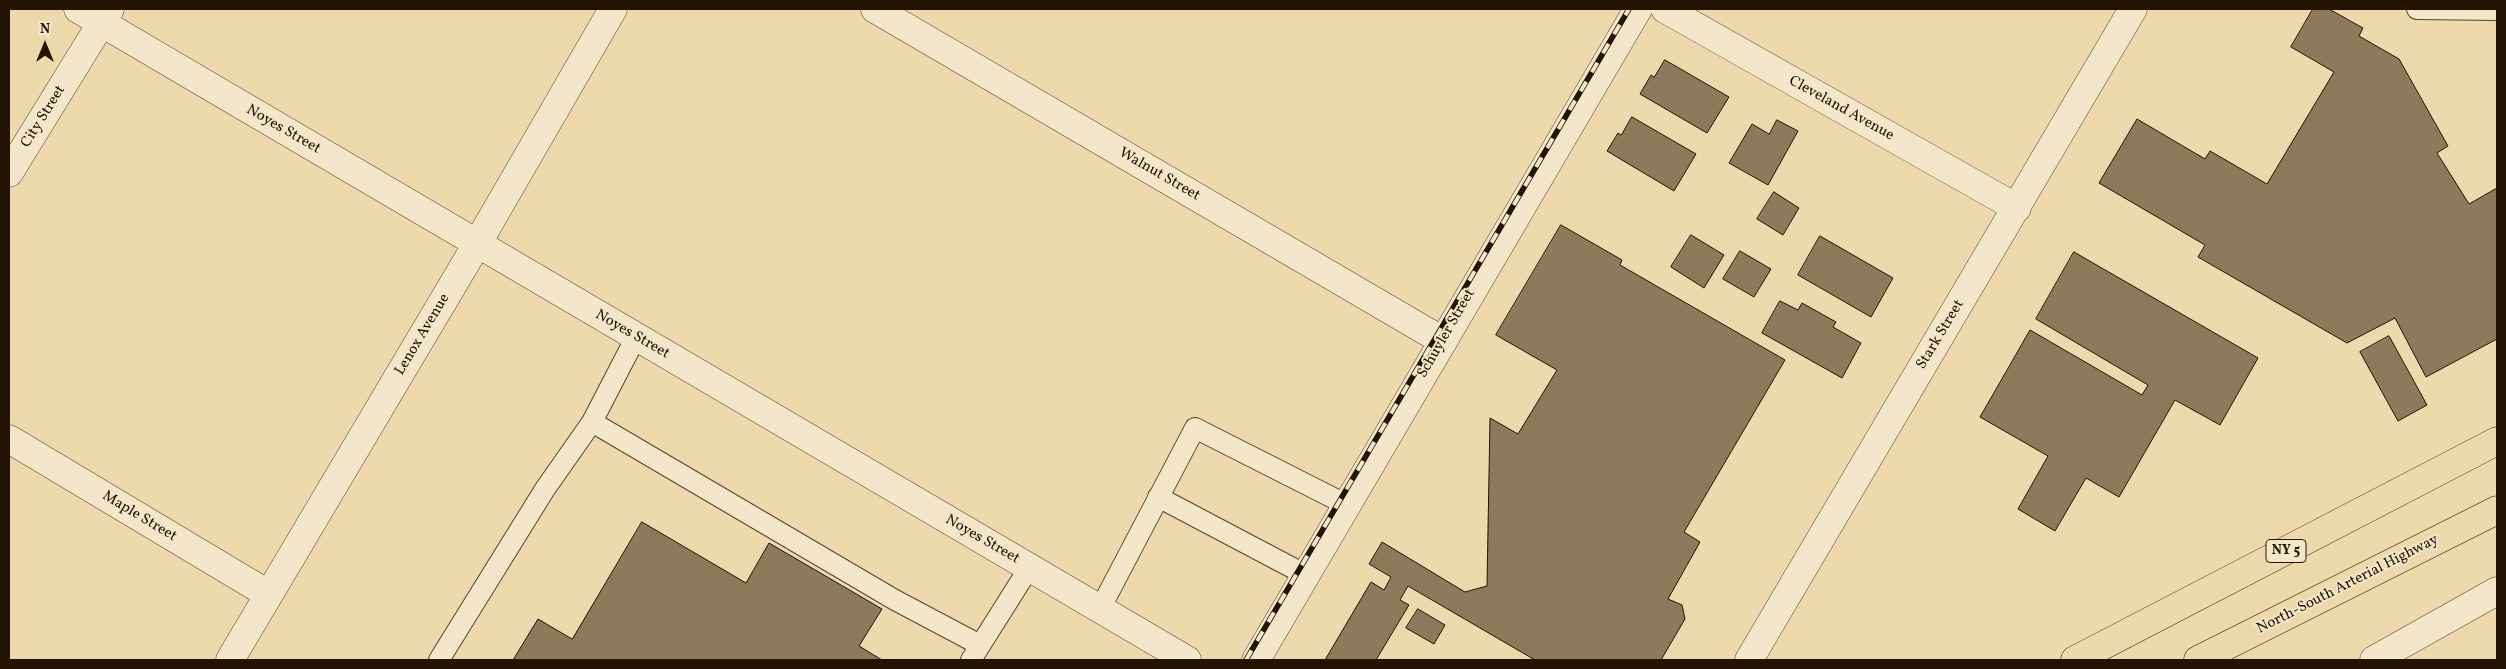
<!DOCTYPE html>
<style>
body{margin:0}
#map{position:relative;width:2506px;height:669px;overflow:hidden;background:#edd9ac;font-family:Vollkorn,serif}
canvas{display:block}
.frame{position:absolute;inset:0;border:10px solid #231303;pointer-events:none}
.north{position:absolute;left:20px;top:20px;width:50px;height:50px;-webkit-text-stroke:4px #f3e6c9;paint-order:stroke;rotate:0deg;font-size:14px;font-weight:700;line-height:20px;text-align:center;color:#231303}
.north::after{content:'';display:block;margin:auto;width:18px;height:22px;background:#231303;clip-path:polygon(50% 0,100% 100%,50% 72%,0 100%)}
</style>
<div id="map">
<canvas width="2506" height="669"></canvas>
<div class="frame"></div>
<div class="north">N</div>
</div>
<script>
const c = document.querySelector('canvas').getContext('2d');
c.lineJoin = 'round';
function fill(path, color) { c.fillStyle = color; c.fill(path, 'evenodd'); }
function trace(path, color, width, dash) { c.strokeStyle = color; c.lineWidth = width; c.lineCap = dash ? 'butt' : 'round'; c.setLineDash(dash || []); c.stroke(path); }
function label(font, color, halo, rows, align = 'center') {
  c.font = font + ' Vollkorn,serif'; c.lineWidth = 4; c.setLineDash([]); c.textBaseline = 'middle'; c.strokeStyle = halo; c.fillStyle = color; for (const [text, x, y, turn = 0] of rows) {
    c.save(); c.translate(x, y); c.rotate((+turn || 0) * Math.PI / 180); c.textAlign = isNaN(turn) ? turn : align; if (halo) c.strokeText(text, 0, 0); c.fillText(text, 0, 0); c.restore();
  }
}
const building = new Path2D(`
 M2313,9h16l34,19 -4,8 40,23 49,87 -11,7 32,51 28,-16v151l-71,38 -31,-59 -48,25 -149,-86 7,-12 -106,-62 38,-64 68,40 5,-8 57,33 67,-112 -43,-25z
 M1665,60l64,37 -22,36 -67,-39 11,-19 3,2z
 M1632,117l64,37 -22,37 -67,-40 11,-18 3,2z
 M1777,120l21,11 -30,54 -39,-22 23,-39 17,10z
 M1774,192l25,16 -16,27 -26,-16z
 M1561,225l61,35 -2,5 165,95 -101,172 16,10 -32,57 14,6 3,14 -24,41h-126l-127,-74 -8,14 9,5 -33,55h-51l46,-78 13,8 7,-13 -22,-13 13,-22 83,50 22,-6 3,-168 28,16 39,-64 -61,-35z
 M1691,235l33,20 -20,33 -33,-21z
 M1820,236l73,42 -22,39 -73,-42z
 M1740,251l31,18 -17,28 -31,-18z
 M2074,252l184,106 -38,67 -45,-25 -56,97 -33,-19 -31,53 -37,-22 30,-53 -68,-39 50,-87 112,65 6,-10 -112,-66z
 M1780,301l18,9 4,-7 34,19 -3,5 28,16 -19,35 -80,-45z
 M2389,336l38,69 -29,16 -38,-69z
 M642,522l104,61 23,-40 113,66 -23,37 23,14h-369l25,-41 34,20z
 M1418,609l27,16 -11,19 -28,-16z`);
fill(building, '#8c7a5b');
trace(building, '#231303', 1);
const service = new Path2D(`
 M2417,9l80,1
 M636,337l-44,85 303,178 85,45
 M1158,497l148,78
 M1100,609l95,-181 152,77
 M439,660l106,-171 47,-67
 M971,660l58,-92`);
const minor = new Path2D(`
 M78,9l1109,651
 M875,9l568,332
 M1665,9l352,199
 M9,173l101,-164
 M9,439l259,155
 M230,660l247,-416 136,-235
 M1256,660l382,-651
 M1749,660l384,-651
 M2374,660l123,-69`);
const trunk = new Path2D(`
 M2075,660l422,-219
 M2198,660l299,-150`);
trace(service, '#56442d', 22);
trace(minor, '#56442d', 29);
trace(trunk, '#231303', 29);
trace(service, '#f3e6c9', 20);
trace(minor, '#f3e6c9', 28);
trace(trunk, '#edd9ac', 28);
const rail = new Path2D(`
 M1246,660l383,-651`);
trace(rail, '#231303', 5.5);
trace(rail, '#f3e6c9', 4, [11]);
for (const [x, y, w] of [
 [2286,551,40]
]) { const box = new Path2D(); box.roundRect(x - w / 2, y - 11.5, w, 23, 4); c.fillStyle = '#f3e6c9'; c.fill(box); trace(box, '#231303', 1); }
label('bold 14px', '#231303', null, [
 ["NY 5",2286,551]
]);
label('15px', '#231303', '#f3e6c9', [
 ["Cleveland Avenue",1841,109,29],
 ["City Street",44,117,-58],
 ["Noyes Street",283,130,30],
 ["Walnut Street",1159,175,30],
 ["Schuyler Street",1447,334,-60],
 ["Lenox Avenue",423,335,-59],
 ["Noyes Street",632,335,30],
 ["Stark Street",1941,335,-59],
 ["Maple Street",139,517,31],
 ["Noyes Street",982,540,30],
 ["North-South Arterial Highway",2348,585,-27]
]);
</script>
